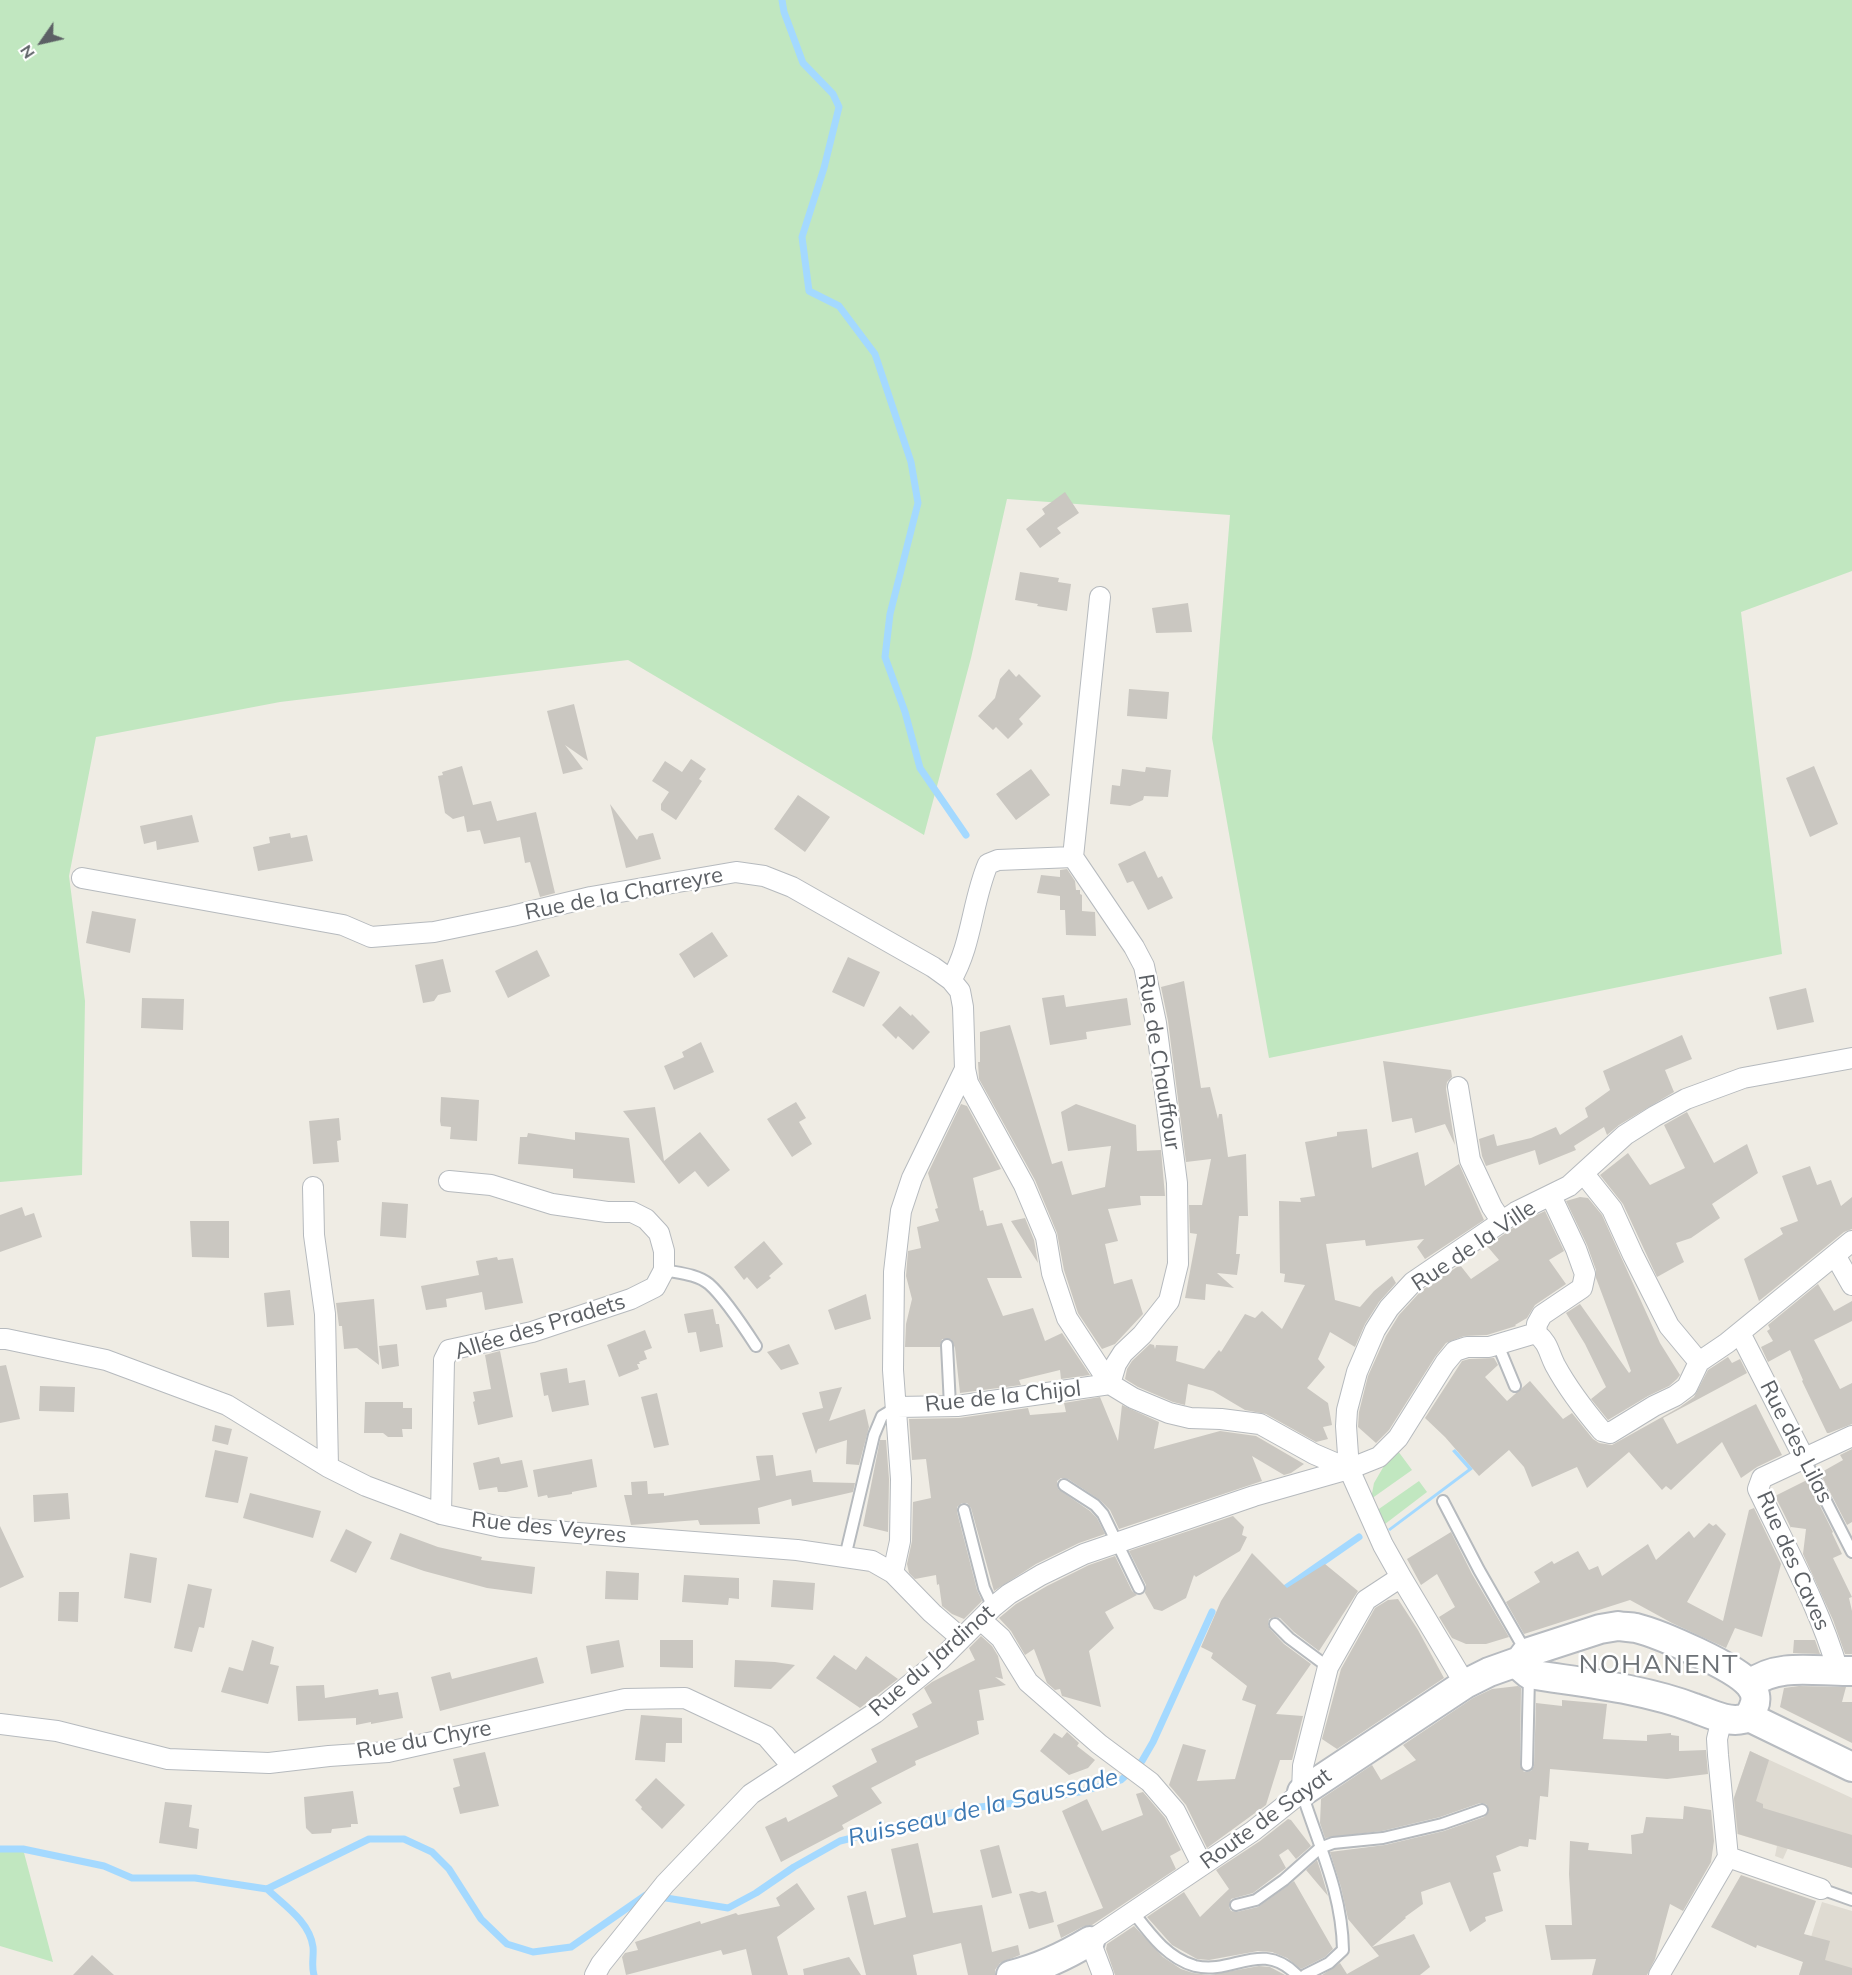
<!DOCTYPE html>
<meta charset="utf-8">
<style>
body{margin:0}
#map{position:relative;width:1852px;height:1975px;overflow:hidden;background:#efece4;font-family:Mulish,sans-serif}
canvas{display:block}
.north{position:absolute;left:12px;top:12px;width:60px;height:60px;-webkit-text-stroke:4px #fff;paint-order:stroke;rotate:236deg;font-size:16px;font-weight:700;line-height:24px;text-align:center;color:#5c6065}
.north::after{content:'';display:block;margin:auto;width:21px;height:27px;background:#5c6065;clip-path:polygon(50% 0,100% 100%,50% 72%,0 100%)}
</style>
<div id="map">
<canvas width="1852" height="1975"></canvas>
<div class="north">N</div>
</div>
<script>
const c = document.querySelector('canvas').getContext('2d');
c.lineJoin = 'round';
function fill(path, color) { c.fillStyle = color; c.fill(path, 'evenodd'); }
function trace(path, color, width, dash) { c.strokeStyle = color; c.lineWidth = width; c.lineCap = dash ? 'butt' : 'round'; c.setLineDash(dash || []); c.stroke(path); }
function label(font, color, halo, rows, align = 'center') {
  c.font = font + ' Mulish,sans-serif'; c.lineWidth = 5; c.setLineDash([]); c.textBaseline = 'middle'; c.strokeStyle = halo; c.fillStyle = color; for (const [text, x, y, turn = 0] of rows) {
    c.save(); c.translate(x, y); c.rotate((+turn || 0) * Math.PI / 180); c.textAlign = isNaN(turn) ? turn : align; if (halo) c.strokeText(text, 0, 0); c.fillText(text, 0, 0); c.restore();
  }
}
fill(new Path2D(`
 M1750,1751l102,47v70l-64,-20 -5,11 -8,-3 2,-10 -43,-13 -3,-27z
 M1822,1902l30,9v64h-53z`), '#dfdbd2');
fill(new Path2D(`
 M0,0h1852v571l-111,41 41,342 -513,104 -57,-320 18,-223 -223,-16 -36,159 -47,177 -296,-175 -348,42 -184,35 -27,139 16,125 -3,174 -82,7z
 M1395,1447l17,23 -41,29 3,-16z
 M1419,1481l8,11 -42,32 -9,-13z
 M0,1847l23,2 30,113 -53,-16z`), '#c1e7c0');
fill(new Path2D(`
 M1455,1449l18,20 -83,62 -2,-2 80,-60 -16,-18z`), '#a4d9ff');
trace(new Path2D(`
 M782,0l2,12 19,51 30,31 6,13 -15,61 -22,69 7,54 30,15 36,48 36,108 7,41 -28,111 -5,43 20,55 15,56 46,67
 M1280,1592l79,-55
 M0,1849h23l81,17 28,12h63l72,11 102,-50h35l28,13 17,17 32,50 26,25 26,8 38,-5 75,-52 3,1
 M267,1889c17,16 43,33 46,58 1,9 -2,19 1,28
 M660,1897l68,11 28,-15 38,-26 46,-26 131,-33 61,-7 52,-10 37,-11 21,-19 11,-19 59,-130`), '#a4d9ff', 7);
fill(new Path2D(`
 M1065,492l14,21 -22,15 4,5 -21,15 -14,-19 19,-15 -3,-5z
 M1020,572l39,6 -1,4 13,2 -4,27 -30,-5 1,-2 -23,-4z
 M1188,603l4,29 -36,1 -4,-25z
 M1009,669l7,8 3,-3 22,22 -22,23 4,5 -15,15 -12,-12 -3,3 -15,-14 17,-18 5,-19z
 M1129,689l40,3 -2,27 -40,-3z
 M574,704l14,57 -23,-16 18,24 -20,5 -16,-63z
 M691,759l15,10 -7,10 3,2 -26,39 -15,-10v-6l8,-12 -17,-11 13,-20 17,11z
 M462,766l11,39 18,-4 6,20 39,-9 19,81 -15,4 -10,-35 -5,1 -5,-26 -36,7 -4,-14 -13,2 -3,-16 -11,3 -8,-6 -7,-37 5,-1 -1,-3z
 M1814,766l24,58 -28,13 -24,-59z
 M1146,767l25,3 -3,27 -24,-1 -1,4 -13,6 -20,-2 2,-19 8,1 2,-17 23,3z
 M1031,769l19,26 -34,25 -20,-26z
 M798,795l32,22 -25,35 -31,-23z
 M610,804l27,36 2,-4 14,-3 8,26 -35,9z
 M192,815l7,27 -42,8 -1,-9 -12,3 -4,-18z
 M290,833l1,5 16,-3 6,26 -55,10 -5,-24 17,-4 -1,-6z
 M1145,851l13,27 4,-2 11,22 -25,12 -15,-29 -6,2 -9,-19z
 M1067,869l8,12 1,9h4v4l2,1v16l13,1 1,24 -30,-1 -1,-25h-5v-14l-23,-3 4,-18 19,2v-7z
 M92,911l44,8 -6,34 -44,-10z
 M712,932l16,24 -34,22 -15,-24z
 M537,950l13,26 -42,22 -13,-27z
 M848,957l32,15 -16,35 -32,-15z
 M443,959l8,33 -13,3 -4,6 -11,2 -8,-38z
 M1184,981l17,107 9,-1 8,32 1,-5h3l6,43 18,-3 2,62h-9l-3,38h4l-3,21 -20,-2 17,15 -28,-4 -1,16 -20,-2 12,-64 -7,-1 -1,-28h13l9,-46 -25,3 -18,-141 -7,-34z
 M1806,988l8,34 -37,8 -8,-33z
 M1064,995l2,12 61,-9 4,27 -45,7 1,7 -37,6 -8,-47z
 M142,998l42,1 -1,31 -42,-2z
 M900,1006l11,10 1,-2 18,18 -17,18 -15,-14 -2,3 -14,-14z
 M1010,1025l42,139 10,-3 10,34 33,-8 6,-41 -43,5 -7,-39 15,-8 60,21 1,26 24,-1 4,46h-25l1,9 -33,4 10,32 -13,3 9,40 18,-5 11,35 -28,30 -13,5 -24,-36 -14,-43 -7,-37 -22,-53 -56,-101 -1,-17h2v-30z
 M1682,1035l10,24 -27,11 9,22 -55,33 -12,10 -3,-8 -30,19 2,4 -37,15 -4,-15 -49,16 -4,-10 -3,-17 15,-5 3,12 34,-8 25,-11 4,8 28,-18 -3,-9 25,-18 -7,-19z
 M701,1042l13,30 -40,18 -10,-24 20,-9 -2,-5z
 M1383,1061l68,9 1,7 -5,5 -1,7 9,56 -10,-21 -30,9 -3,-15 -20,4z
 M441,1097l38,3 -2,41 -27,-2 1,-12 -10,-1 -1,-5z
 M796,1102l10,16 -7,4 13,22 -20,13 -25,-38z
 M961,1104l6,2 34,63 -28,9 7,33 3,-1 4,16 15,-3 20,55h-35l16,38 30,-8 12,33 17,-8 28,42 -29,4 -1,-9 -41,10 2,5 -61,8 -5,-45 -4,-9h-9l-2,8h-35l1,-23 6,-25 -6,-23 2,-25 13,-3 -4,-21 22,-6 -4,-12 3,-1 -10,-35z
 M655,1107l9,54 36,-29 30,38 -22,17 -13,-16 -16,13 -56,-73z
 M1687,1112l27,51 33,-19 11,29 -46,31 8,14 -29,20 -15,5 8,19 -27,15 -34,-73 -23,-29 28,-22 22,32 35,-17 -21,-43z
 M339,1118l2,22 -4,1 2,21 -26,2 -4,-43z
 M1367,1129l5,39 46,-16 7,34 34,-22 25,56 -59,39 -8,-12 7,-8 -58,7 -1,-6 -39,4 9,56 25,7 14,-16 18,-15 4,7 -17,19 -14,22 -10,23 -25,-15 -12,27 7,8 -18,21 21,15 4,22 -9,2 5,12 -12,3 -50,-28 -21,-4 -32,-19 -25,-7 -3,21 -12,-3 -35,-15 -13,-8 2,-10 5,-8 18,-17 4,1 1,4 1,-4 22,1 -2,15 28,8 15,-19 2,2 24,-38 10,4 7,-7 20,18 23,-44 -21,-3 1,-8 -5,-1 -1,-72 22,1 -1,-4 15,-2 -10,-54 32,-6v-4z
 M575,1132l54,6 6,45 -62,-5v-9l-55,-5 2,-27h7l1,-4 47,7z
 M1810,1166l7,19 14,-5 10,26 11,-9v32l-8,3 -85,69 -15,-42 39,-25 -3,-6 18,-7 -16,-45z
 M1580,1197l8,1 14,17 58,128 20,32 -3,4 -8,7 -21,10 -40,24 -17,-21 15,-12 -21,-43 -19,-31 14,-9 49,69 2,-2 -35,-93v-8l-9,-25 -21,-44z
 M382,1202l26,2 -2,34 -26,-2z
 M22,1207l3,9 9,-3 8,24 -42,15v-37z
 M1545,1211l19,40 -15,9 17,24 -31,21 -8,13 -12,7 1,1 -29,9 -23,1 -18,7 -11,14 -46,73 -13,13 -18,-16 1,-15 9,-36 18,-40 13,-21 22,-24 39,-26 11,14 28,-19 -12,-14 35,-24z
 M1025,1218l9,22 4,23 -27,-42z
 M190,1221h39v37l-37,-1z
 M764,1241l19,23 -14,12 2,2 -14,11 -10,-12 -3,3 -10,-13z
 M497,1257l1,3 15,-2 10,45 -38,7 -3,-18 -36,7 1,8 -21,3 -5,-24 58,-11 -3,-14z
 M1818,1284l16,27 18,-10v20l-38,19 26,49 12,-6v41l-23,9h-2l-25,-52 1,-1 -13,-30 -22,12 -7,-15 12,-6 -6,-10 3,-2 -2,-4z
 M290,1290l4,35 -27,2 -3,-34z
 M866,1294l5,25 -36,11 -7,-20z
 M374,1299l5,66 -22,-17 -13,1 -2,-23h-3l-3,-23z
 M713,1309l3,15h3l4,23 -23,5 -4,-20 -8,1 -4,-19z
 M645,1330l7,18 -8,3 3,8 -8,3 1,2h-3l2,5 -20,8 -12,-32z
 M397,1344l2,22 -17,3 -3,-23z
 M789,1344l10,20 -18,6 -14,-18z
 M500,1351l13,66 -35,8 -5,-23 2,-1 -2,-9 18,-3 -6,-34z
 M1728,1357l4,6 8,-4 7,14 -84,45 14,26 79,-40 26,51 -25,12 -16,11 -19,-36 -51,48 -5,-4 -4,4 -33,-38 -42,36 -10,-21 -45,20 -8,-20 -15,-17 -30,26 -34,-39 -20,-19 37,-57 7,-2 25,-1 4,7 -13,12 22,24 23,-20 33,38 9,-6 21,26 6,4 13,2 68,-38 14,-10 14,-27z
 M6,1365l14,54 -20,4v-57z
 M567,1368l2,15 16,-3 4,25 -37,7 -4,-17 -4,1 -4,-23z
 M40,1386l35,1 -1,25 -35,-1z
 M842,1387l-13,34 36,-12 4,18 -10,38 -13,-1 1,-24 -29,9 -2,5 -14,-41 21,-5 -4,-16z
 M657,1393l12,52 -15,3 -13,-51z
 M1100,1397l18,44 4,-36 37,17 -5,27 66,-18 36,5 48,28 -13,9 -7,2 -32,-19 10,25 -143,48 -9,-19 -10,-10 -32,-21 -7,-1 -4,3 1,8 32,22 7,7 8,16 -26,9 -43,21 -42,27 -23,-83 -4,-5h-5l-5,4v5l20,78 5,11 -18,18 -12,-5 -10,-8 -3,-22 -2,1 -1,-10 -21,4 -6,-6 -2,-9 5,-23 1,-39 18,-4 -5,-39 -14,1 -3,-41 50,-1 69,-10 2,7 36,-3 -2,-9z
 M365,1402h38v6h9v21h-10l1,8h-15l-5,-4h-19z
 M215,1425l17,4 -4,16 -16,-4z
 M880,1440h6l3,39 -1,53 -25,-6z
 M1852,1449v73l-5,3 -27,-52 23,-13 -3,-5z
 M215,1450l33,7 -10,46 -33,-6z
 M773,1455l3,21 35,-6 2,12 42,1 -2,9 -61,14 -1,-7 -33,9 2,16 -60,1 -2,-5 -67,5 -7,-30h8l-1,-13 16,-1 1,13 16,-1v3l96,-16 -4,-24z
 M499,1457l2,7 21,-4 6,27 -22,5h-8l-1,-5 -18,3 -6,-27z
 M592,1459l5,28 -25,5v2l-24,4 -1,-3 -9,2 -5,-27z
 M1807,1480l26,52 -1,1 10,21 -9,4 19,39 -3,1 3,13v43h-7l-12,-34 -30,-66 3,-25 -15,-2v1l-16,-32z
 M68,1493l2,26 -36,3 -1,-27z
 M250,1493l71,18 -8,27 -70,-20z
 M1754,1508l27,56 -19,73 -27,-9 -9,20 -54,-25 -42,-23 -106,34 -18,-32 34,-20 -6,-10 18,-11 2,3 24,-13 11,19 9,-4 4,10 46,-32 8,16 33,-29 5,7 15,-15 4,3 3,-2 10,10 -39,68 36,19 26,-111z
 M1233,1516l11,11 -2,8 5,2 -7,14 -44,26 -2,-2 -8,23 -24,13 -8,-2 -9,-16 1,-8 -17,-34z
 M0,1526l24,51 -24,11z
 M346,1529l26,13 -16,31 -26,-12z
 M1451,1532l21,42 37,63 -23,7h-20l-14,-6 -13,-21 16,-10 -18,-33 -16,11 -14,-26z
 M400,1533l38,14 44,10 -1,3 54,7 -3,27 -45,-6 -63,-17 -34,-12z
 M130,1553l27,5 -6,45 -27,-5z
 M1252,1553l35,35 38,-24 33,27 -39,60 -25,-19 -14,-14 -6,-1 -5,2 -1,6 2,4 14,15 27,20 -35,50 27,2 -11,44h-12l-14,45 -59,43 -21,-43 -17,-20 14,-41 23,6 -9,31 38,-2 21,-74 -14,-5 5,-14 -36,-28 2,-5 -12,-6 20,-46z
 M1115,1556l17,35 5,4 -32,17 9,16 -25,23 12,56 -39,-11 -2,-7 -5,1 -8,-7 -13,-34 -9,6 -14,-24 -12,-13 17,-14 31,-18 42,-21z
 M606,1571l33,2 -1,27 -33,-1z
 M684,1575l55,3v21l-10,-1 -1,7 -46,-3z
 M773,1580l42,3 -2,27 -42,-3z
 M188,1584l24,5 -8,39 -5,-1 -7,25 -18,-4z
 M59,1592h20l-1,30 -20,-1z
 M1398,1599l20,31 26,48 -107,71 -15,-10 19,-70 34,-61 13,-8z
 M981,1636l11,10 6,10 5,23 -8,-2 11,8 -27,5 5,30 -7,1 2,13 -64,27 1,4 -45,23 11,15 -40,22 2,4 -63,33 -16,-35 21,-10 2,5 50,-26 -6,-10 45,-24 -6,-13 47,-22 -6,-13 20,-11 -8,-15 8,-6 43,-22 -6,-12z
 M252,1640l22,7 -4,17 9,2 -11,38 -47,-12 8,-25 14,4z
 M619,1640l5,27 -33,7 -5,-28z
 M660,1640h33v28l-33,-1z
 M1794,1640h21l5,14 -27,-1z
 M834,1655l22,15 10,-14 32,23 -38,29 -44,-30z
 M537,1657l7,26 -104,28 -9,-34 19,-5 2,7z
 M735,1660l40,2 20,3 -24,24 -37,-2z
 M324,1685l1,13 53,-9 1,6 19,-3 5,26 -32,6v-2l-15,3v-7l-58,3 -2,-35z
 M1518,1686l3,2 -1,77 4,7 7,-1 3,-5 2,-63 26,3v-6l45,4 -4,35 44,2v-6l24,-2v2l8,1v15l27,-1 2,24 -41,5 -117,-10 -2,28 -8,-1 -4,44 -7,-1 -1,8 -8,-1 -24,10 5,15 -8,2 10,38 -18,6 1,4 -16,11 -20,-50 -29,10 2,12 -18,13 1,1 -34,29 42,-13 16,33 -10,8h-98l18,-12 7,11 32,-18 -31,-37 -7,-32 -11,-35 55,-7 59,-14 40,-14 5,-6 -3,-7 -6,-1 -40,14 -58,14 -57,7 -5,-15 1,-24 51,-34 9,15 35,-20 -13,-15 70,-47 19,-9z
 M1799,1686l47,1 -4,15h10v41l-72,-36 4,-19z
 M641,1715l41,3v25h-16l-1,19 -30,-2z
 M1067,1732l12,11 -2,3 18,14 -7,8 -19,7 -29,-24 14,-18 8,5z
 M1750,1751l19,9 -13,41 7,3v4l89,27v33l-114,-34 -4,-36z
 M485,1752l14,54 -39,8 -7,-26 7,-2 -7,-27z
 M656,1778l29,27 -23,24 -21,-20 1,-2 -7,-7z
 M353,1791l5,33h-7v3l-19,2 -1,4 -19,1 -6,-6 -2,-31z
 M1143,1792l22,26 16,32 -11,6 6,13 -84,56 -10,2 -21,11 -4,-13 46,-17 -41,-97 25,-12 15,32 41,-16 -7,-21z
 M165,1802l27,3 -3,22 10,2 -2,20 -38,-6z
 M1684,1806l27,4 3,31 -3,21 -28,49 -13,-7 -15,55 -8,16h-55l4,-16 -45,1 -6,-35h27l-3,-51 1,-33 19,2 -1,7 44,4 -1,-19 12,-2 3,-16 37,2z
 M1288,1819l3,1 20,26 -15,13 -8,-10 -9,6 7,13 -33,25 -22,6 -2,8 2,4 6,1 21,-5 36,-26 39,68 -8,8 -24,12 -14,-11 -15,-6 -14,-1 -49,9 -12,-1 -25,-14 -25,-28 37,-25 16,25 29,-28 -13,-19 44,-29z
 M918,1843l15,70 49,-8 10,47 26,-7 2,10 -20,8 -5,7v5h-27l-7,-32 -48,12 4,20h-51l-19,-79 19,-5 8,34 32,-8 -15,-68z
 M999,1845l13,48 -20,5 -12,-48z
 M1317,1860l4,12 7,24 -22,-26z
 M1741,1875l75,26 -12,33 26,7 -5,19 27,8v7h-53l4,-13 -46,-17 -1,3 -45,-21z
 M797,1883l18,26 -38,28 11,38h-36l-6,-26 -23,6 -2,-5 -95,25 -4,-18 3,-4 13,-3 -3,-8 65,-21 1,3 35,-11 2,2 42,-9 -4,-8z
 M1032,1891l7,2 7,-2 8,31 -25,7 -10,-35z
 M1134,1926l29,31 18,12 12,4 17,2 49,-9 11,1 15,8h-170l-9,-26 1,-5z
 M92,1955l22,20h-41z
 M849,1957l12,18h-57l-1,-6z`), '#cac7c1');
const lane = new Path2D(`
 M664,1270c14,3 33,4 45,14 15,13 36,45 47,62
 M947,1345l3,61
 M1498,1345l17,41
 M1804,1458l48,94
 M1064,1485l31,20 8,9 36,74
 M1443,1501l36,69 47,82
 M964,1510l20,78 9,19
 M845,1557l29,-122 8,-19 15,-9
 M1275,1624l14,14 39,29
 M1527,1765l2,-89
 M1302,1793c17,54 40,99 41,157l-14,13 -24,12
 M1821,1889l31,11
 M1236,1905l20,-5 28,-20 36,-32 13,-5 50,-5 59,-14 40,-14
 M1133,1912c17,22 34,46 62,54 39,9 66,-27 102,9`);
const street = new Path2D(`
 M82,878l261,47 28,12 63,-5 78,-16 79,-19 145,-25 28,4 28,11 141,80 18,13 9,11 3,16 2,62 3,14 56,102 22,52 6,36 15,45 43,66 23,14 36,15 21,5 31,1 39,5 54,30 35,15
 M951,980c21,-35 21,-79 37,-116l10,-4 75,-3
 M1458,1087l12,73 22,47 10,15
 M1584,1174l28,35 21,46 36,71 30,36 28,-19 125,-102
 M313,1187l1,48 11,79 3,153
 M1835,1255l17,30
 M1536,1333l1,-9 5,-9 40,-27 3,-14 -9,-25 -25,-53
 M1740,1333l64,125
 M0,1339h6l100,21 121,45 101,62 38,19 75,28 60,13 296,23 75,11 21,12 39,40 29,25
 M897,1407l60,-1 153,-22 6,-20 7,-11 19,-18 27,-34 9,-37 -1,-81 -21,-160 -12,-57 -10,-19 -61,-90 27,-260
 M441,1514l3,-154 5,-10 83,-18 99,-33 24,-12 9,-17v-19l-5,-18 -13,-14 -14,-7h-25l-55,-8 -61,-19 -42,-4
 M893,1573l7,-32 1,-62 -8,-109 1,-98 7,-61 11,-33 53,-109
 M1401,1577l-18,-32 -34,-76 -3,-43 1,-16 10,-38 18,-42 14,-22 24,-26 103,-70 53,-26 56,-51 30,-19 31,-17 57,-21 109,-20
 M981,1620l20,18 27,44 71,62 51,38 12,14 13,15 27,54
 M1838,1671c-18,-63 -52,-123 -80,-182l4,-11 90,-42
 M0,1724l57,7 111,28 101,4 60,-7 59,-4 237,-53 60,-1 81,38 26,30
 M1728,1857l93,32
 M595,1975l6,-11 64,-80 86,-90 124,-81 65,-53 53,-53 16,-13 32,-19 43,-21 170,-58 95,-27 30,-12 19,-19 47,-75 10,-12 12,-4h22l47,-14c13,11 12,18 19,32 13,24 30,46 47,66l8,2 44,-27 21,-10 12,-9 12,-25
 M1103,1975l-13,-34 163,-110 49,-39 1,-26 25,-99 38,-67 35,-23 64,107
 M1659,1975l69,-118 -10,-102 -1,-16 5,-21`);
const secondary = new Path2D(`
 M1618,1626c6,1 13,1 18,2 24,6 100,39 114,57 5,6 7,14 4,21 -2,6 -5,11 -11,13 -16,4 -34,-6 -49,-11 -53,-20 -109,-25 -165,-34l-7,-6 -2,-7 6,-8 74,-24z
 M1750,1684c29,-22 67,-12 102,-13
 M1749,1717l103,50
 M1302,1792l163,-108 24,-12 31,-11
 M1011,1975c29,-7 54,-19 79,-34`);
trace(lane, '#b6babe', 14);
trace(street, '#b6babe', 22);
trace(secondary, '#b7bbc0', 32);
trace(lane, '#fff', 10);
trace(street, '#fff', 20);
trace(secondary, '#fff', 28);
label('22px', '#5c6065', '#fff', [
 ["Rue de la Charreyre",624,894,-11],
 ["Rue de Chauffour",1159,1062,81],
 ["Rue de la Ville",1474,1246,-34],
 ["Allée des Pradets",540,1327,-17],
 ["Rue de la Chijol",1003,1397,-6],
 ["Rue des Lilas",1796,1442,63],
 ["Rue des Veyres",549,1528,6],
 ["Rue des Caves",1793,1561,66],
 ["Rue du Jardinot",932,1661,-41],
 ["Rue du Chyre",424,1740,-10],
 ["Route de Sayat",1266,1819,-36]
]);
label('italic 24px', '#3e7ab4', '#fff', [
 ["Ruisseau de la Saussade",983,1808,-13]
]);
c.letterSpacing = '1.5px';
label('26px', '#6d7277', '#fff', [
 ["NOHANENT",1659,1665]
]);
c.letterSpacing = '0px';
</script>
